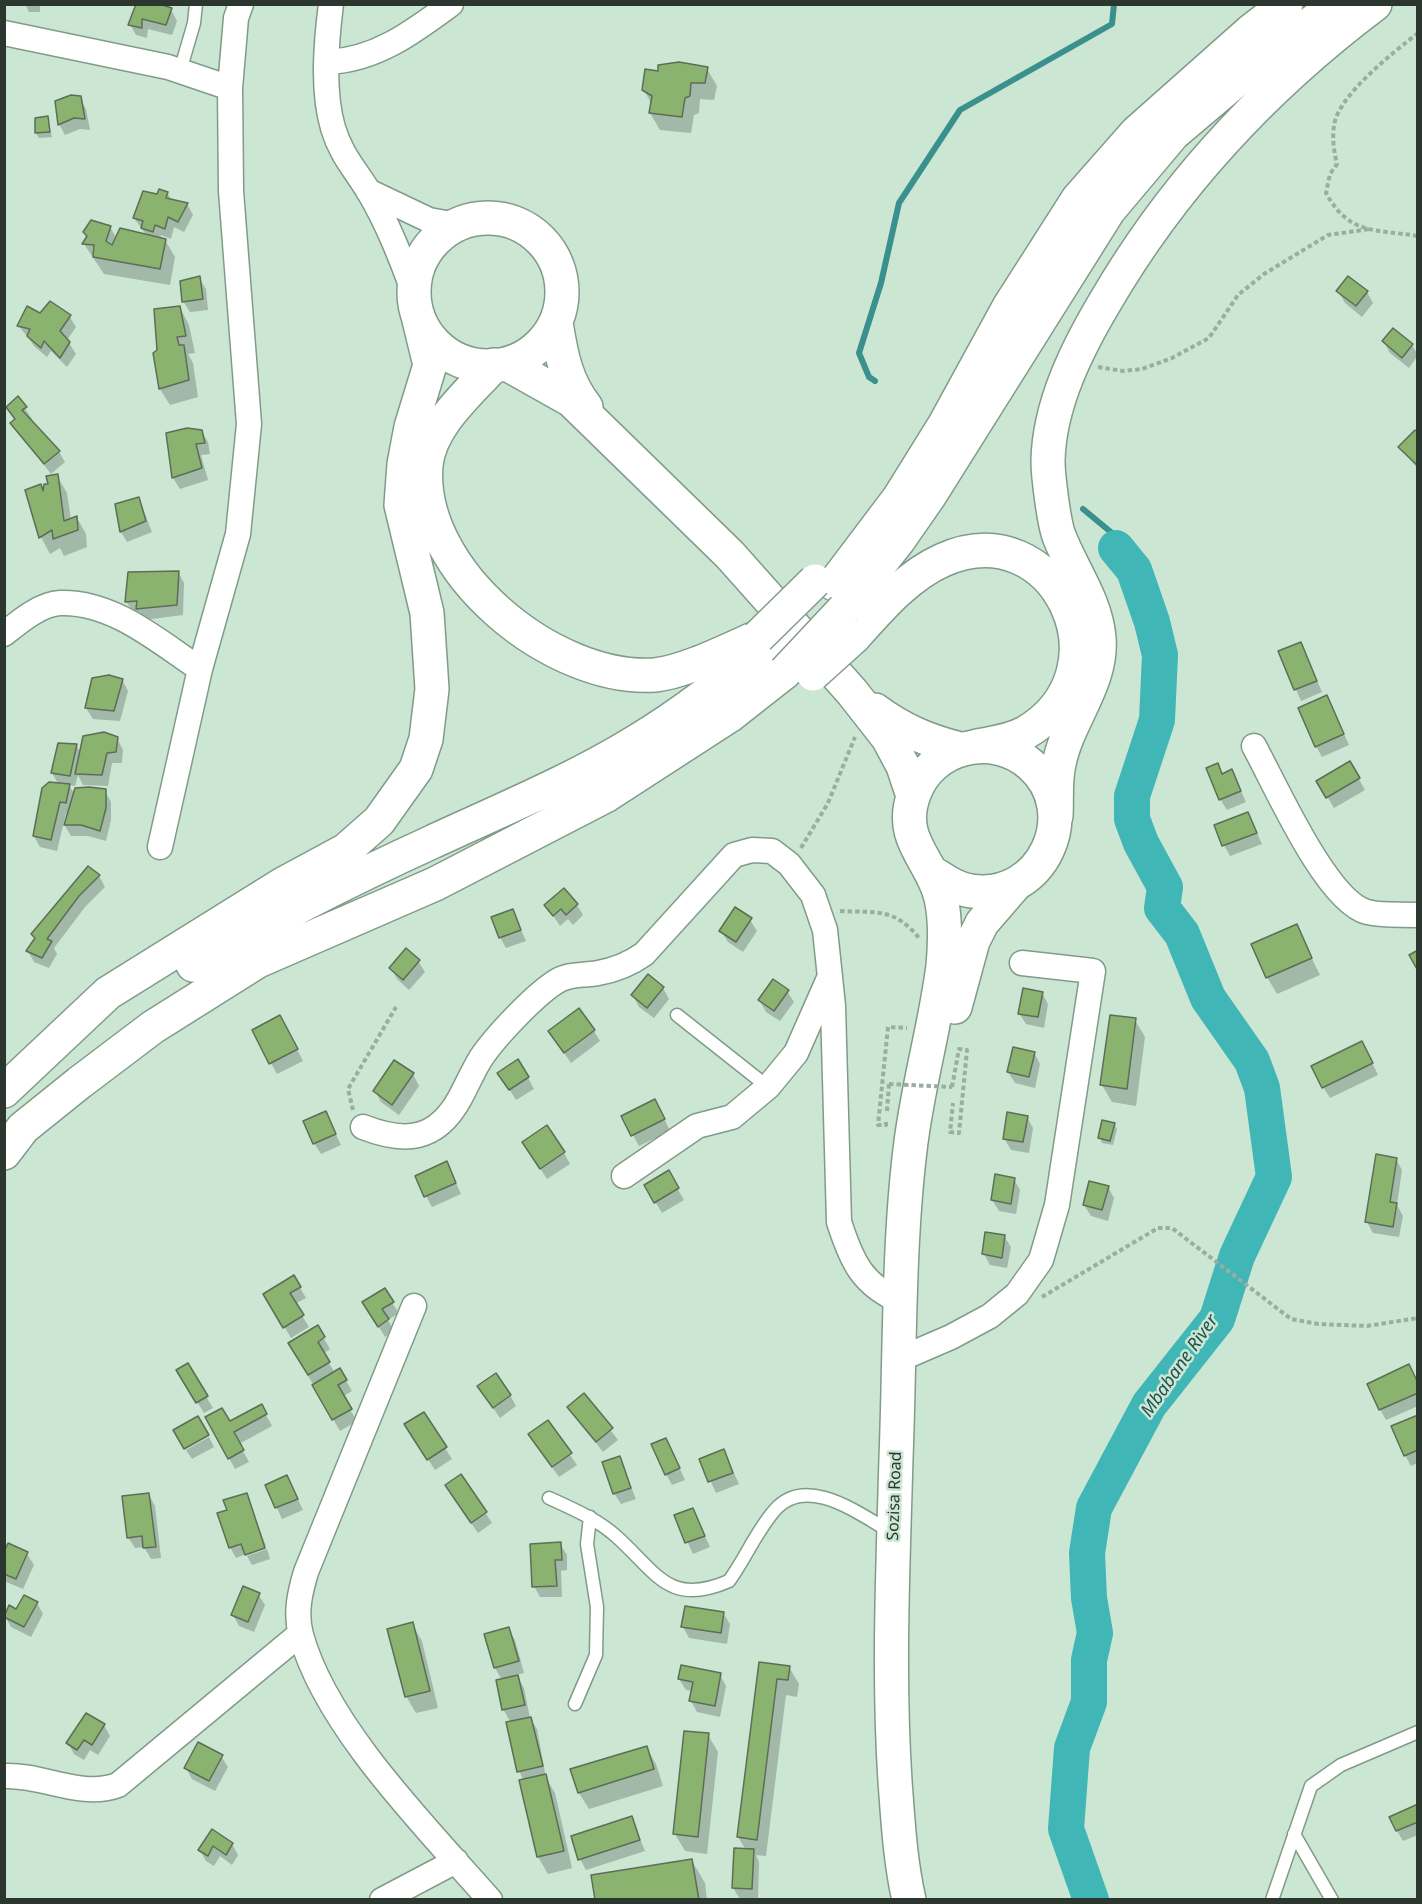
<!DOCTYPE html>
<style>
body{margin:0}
#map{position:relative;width:1422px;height:1904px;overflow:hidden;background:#cbe6d2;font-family:"Noto Sans",sans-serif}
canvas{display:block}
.frame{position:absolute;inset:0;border:6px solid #2b362e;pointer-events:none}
</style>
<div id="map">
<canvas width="1422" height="1904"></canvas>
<div class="frame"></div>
</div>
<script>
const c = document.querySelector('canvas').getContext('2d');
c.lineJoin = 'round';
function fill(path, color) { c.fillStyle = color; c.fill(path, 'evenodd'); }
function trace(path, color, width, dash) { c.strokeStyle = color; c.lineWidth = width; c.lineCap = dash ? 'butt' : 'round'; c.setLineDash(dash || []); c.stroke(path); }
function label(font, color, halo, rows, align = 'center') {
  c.font = font + ' "Noto Sans",sans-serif'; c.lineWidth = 5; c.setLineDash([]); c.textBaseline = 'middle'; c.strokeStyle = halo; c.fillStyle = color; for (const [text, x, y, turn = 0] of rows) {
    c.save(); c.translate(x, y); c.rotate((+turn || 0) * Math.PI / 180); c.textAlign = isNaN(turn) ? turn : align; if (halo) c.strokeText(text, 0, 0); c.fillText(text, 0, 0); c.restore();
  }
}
fill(new Path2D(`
 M25,4h15v8h-11z
 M137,4l34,6 6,11 -5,14 -24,-6 -1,9 -11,-3 -6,-11z
 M707,69l10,17 -3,14 -14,-1 -1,14 -5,2 -3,18 -31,-3 -10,-17 2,-8 -8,-15 15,-17z
 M80,98l6,11 4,21 -10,-1 -15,6 -6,-11z
 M47,118l5,19 -13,1 -3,-5z
 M167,193l5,7 15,4 6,11 -9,17 -10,-5 -3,12 -10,-4 -1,4 5,1 10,17 -5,28 -66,-11 -20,-30 4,-7 -4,-5 26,-5 7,12 30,-3 -13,-18z
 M199,278l7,11 2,21 -18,2 -7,-11z
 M1338,291l29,1 6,11 -11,14 -17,-14z
 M180,308l9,17 6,28 -7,1 5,9 5,34 -28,8 -10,-16 -5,-35z
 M41,315l29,2 6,10 -9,13 9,14 -9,13 -16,-16 -4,6 -12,-10 -16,-21z
 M1393,330l19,15 6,10 -9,13 -19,-15 -6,-11z
 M18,398l14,21 -3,2 30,31 6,10 -14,12 -39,-51 4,-2 -8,-13z
 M201,431l7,11 2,12 -9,1 7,25 -28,9 -7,-11 -5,-43z
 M1418,435v34l-18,-21z
 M57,476l10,17 4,27 6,-2 9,16 1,13 -23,9 -4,-8 -10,6 -9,-17 -14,-46 18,4z
 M139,499l13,33 -25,10 -6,-10 -5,-27z
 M178,572l6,11 -1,32 -39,5 -4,-8h-7l-7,-11z
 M1301,644l21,48 -21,9 -21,-49z
 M122,680l6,11 -8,30 -27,-2 -7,-11z
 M1327,697l22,48 -27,12 -6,-11z
 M117,738l6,12 -1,13h-10l-4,23 -25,-1 -5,-10 -3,11 -6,-1 6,10 30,-4 6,11v18l-5,21 -18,-5h-17l-7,-12 5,-11h-3l-9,38 -17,-4 -6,-11 25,-51 -7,-12 24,-28 5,9z
 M1350,763l15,27 -31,18 -16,-27z
 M1217,765l6,10 9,-4 14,31 -19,8 -7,-11z
 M1248,813l14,31 -32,12 -6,-11z
 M99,876l6,11 -20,20 -31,41 3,6 -8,14 -15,-6 -6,-11 8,-12z
 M546,905h31l6,10 -10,10 -5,-6 -8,7z
 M513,911l13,30 -20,7 -6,-11z
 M750,920l7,11 -14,21 -15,-10 -7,-11z
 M1296,926l24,49 -43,19 -10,-17z
 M418,961l7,11 -16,18 -12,-11 -6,-11z
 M663,988l6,11 -15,19 -15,-11 -6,-11z
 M787,991l7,11 -14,19 -14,-9 -6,-11z
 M1042,993l6,11 -4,24 -18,-4 -7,-11z
 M1135,1020l10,17 -9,69 -24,-4 -10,-17z
 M286,1028l17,33 -26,13 -6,-11z
 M594,1031l6,10 -29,22 -21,-31z
 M1034,1053l6,11 -5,24 -20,-5 -7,-11z
 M1368,1054l10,21 -48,23 -7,-11z
 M413,1074l6,12 -20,29 -18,-13 -6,-11z
 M528,1078l6,11 -18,11 -10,-16z
 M661,1112l9,19 -31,15 -6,-11z
 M1027,1117l6,11 -4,25 -18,-3 -7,-12z
 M331,1124l10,21 -20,9 -7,-11z
 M1114,1124l3,5 -4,16 -11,-2 -2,-5z
 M530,1153h34l6,11 -23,15z
 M1396,1159l6,11 -5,35 6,11 -4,21 -26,-4 -6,-11z
 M668,1172l16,28 -22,13 -16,-27z
 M452,1174l9,20 -29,13 -6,-11z
 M1014,1179l6,11 -4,24 -17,-3 -7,-11z
 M1108,1187l6,11 -6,23 -17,-5 -7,-11z
 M1004,1236l7,11 -4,21 -17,-3 -6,-11z
 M294,1277l12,21 -11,6 14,23 -18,11 -26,-44z
 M364,1303h28l7,10 -11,7 6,11 -9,6z
 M317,1327l13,22 -7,5 12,19 5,-3 12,21 -10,6 15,24 -17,10 -44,-76z
 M187,1365l26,43 -9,5 -26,-43z
 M1418,1383v23l-32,14 -6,-11z
 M510,1395l6,11 -16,12 -14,-20z
 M584,1395l34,45 -15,12 -34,-44z
 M261,1406l11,20 -33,18 10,18 -14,7 -19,-35 13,-11z
 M1418,1417v46l-7,3 -6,-11z
 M548,1422l29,43 -18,12 -22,-31z
 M413,1436l32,12 7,11 -17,11z
 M209,1437l5,10 -22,12 -6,-9z
 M666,1439l19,41 -13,5 -6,-11z
 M724,1451l15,33 -23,9 -15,-33z
 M619,1458l17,41 -15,5 -7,-11z
 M287,1477l16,33 -21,9 -15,-33z
 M149,1495l6,11 6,52 -10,1 -7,-12 -9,1 -7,-11z
 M246,1495l20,51 -30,12 -6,-11 -2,-36z
 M453,1497l32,15 7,11 -14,10z
 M693,1510l17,37 -17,7 -17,-38z
 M560,1544l7,11v15l-6,1 1,26h-22l-6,-11z
 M9,1545l18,9 7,11 -11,24 -19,-8v-26z
 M267,1549l3,10 -18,6 -5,-9z
 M258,1594l7,11 -11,27 -15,-6 -6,-11z
 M37,1603l6,11 -12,23 -20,-10 -6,-11z
 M723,1613l7,11 -3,20 -38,-6 -6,-11z
 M412,1624l10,17 16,67 -22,5 -10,-17z
 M508,1629l7,11 9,33 -8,2 8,13 6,30 7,11 9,49 9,15 17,75 -24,6 -10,-17 -17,-76h3l-5,-10 -8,-48 -8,-14 -1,-29 -7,-12 -9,-33z
 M761,1663l28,4 10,17 -2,13 -11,-2 -20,161 -10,-1 3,7 -1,38 -18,-1 -7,-11 13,-38 -8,-13z
 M720,1675l6,11 -6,31 -23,-5 -6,-11 2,-10 -7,-1 -7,-11z
 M104,1725l6,11 -12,19 -8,-5 -6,10 -10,-6 -6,-11z
 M708,1735l10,17 -11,102 -22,-3 -10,-17z
 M646,1747l10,17 7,22 -74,23 -10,-16z
 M221,1756l7,11 -13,24 -23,-12 -6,-11z
 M1418,1806v29l-15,6 -6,-10z
 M631,1818l14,33 -59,19 -6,-11z
 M212,1831l20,13 6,11 -6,10 -12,-9 -6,10 -8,-5 -6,-11z
 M692,1861l13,22 2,17h-111z`), '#0003');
trace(new Path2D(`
 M875,381l-6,-4 -10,-24 22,-70 18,-80 61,-93 152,-86 2,-20
 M1083,509l29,24 4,15`), '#3a908d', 6);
trace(new Path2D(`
 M1091,1900l-25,-71 6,-81 17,-46v-42l6,-27 -6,-35 -2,-45 7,-45 55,-103 68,-86 20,-63 37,-79 -12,-89 -10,-27 -44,-63 -26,-64 -20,-26 3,-21 -24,-44 -9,-24v-23l25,-76 3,-65 -8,-33 -18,-52 -18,-22`), '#40b6b6', 36);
const building = new Path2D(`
 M136,4h23l13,4 -6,17 -24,-6v9l-14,-3z
 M679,62l29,5 -3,16h-14l-1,13 -5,2 -3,19 -33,-4 3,-17 -10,-6 3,-21 13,2v-6z
 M71,95l10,1 4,23 -11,-1 -16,7 -3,-24z
 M48,116l2,16 -15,1v-15z
 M159,189l9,3 -2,6 22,5 -10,19 -10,-5 -3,12 -10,-4 -2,7 -12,-4 2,-7 -10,-3 10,-27 14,3z
 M91,220l20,6 -5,15 6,4 8,-17 46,11 -6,30 -67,-12 1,-12 -12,-1 5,-8 -4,-4z
 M200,276l3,23 -21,3 -2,-21z
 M1348,276l20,15 -12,15 -20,-15z
 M50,301l21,14 -11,16 10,11 -10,16 -16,-17 -3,7 -14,-12 3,-7 -13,-3 10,-20 13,7z
 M180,306l6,30 -9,1 2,8h5l5,35 -30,9 -6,-36 4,-3 -3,-41z
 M1393,328l20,16 -11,14 -20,-17z
 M18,396l9,11 -5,3 38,41 -16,13 -34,-41 5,-4 -9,-12z
 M187,428l15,2 3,13 -9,1 6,24 -30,10 -6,-45z
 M1415,430l3,2v34l-20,-19z
 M58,474l6,47 13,-5 1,14 -25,9 -1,-9 -13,8 -14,-48 16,-6 2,7 1,-7h4l-2,-8z
 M139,497l7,24 -26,11 -5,-28z
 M179,571l-2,34 -41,4 1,-8 -12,1 3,-30z
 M1301,642l16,39 -23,9 -16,-39z
 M109,675l14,4 -9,32 -29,-3 7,-30z
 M1327,695l17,39 -29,13 -17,-39z
 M104,732l14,5 -2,15 -9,1 -5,22 -27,-1 8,-38z
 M58,743l19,1 -7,32 -19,-3z
 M1350,761l10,17 -34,20 -10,-17z
 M1218,763l4,11 10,-5 9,22 -22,9 -13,-32z
 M49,782l21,2 -4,19 -6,-1 -9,38 -18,-4 9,-48z
 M89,787l17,2v19l-6,23 -19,-6h-17l11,-37z
 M1248,812l9,21 -35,13 -8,-21z
 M88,866l12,9 -21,21 -32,43 5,2 -10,17 -16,-7 9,-13 -4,-4z
 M564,888l14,16 -12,11 -5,-6 -8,7 -9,-11z
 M735,907l17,11 -16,24 -17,-11z
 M513,909l8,21 -22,8 -8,-21z
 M1297,924l15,34 -46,20 -15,-34z
 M406,948l14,12 -17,20 -14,-12z
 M1418,950v21l-9,-16z
 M648,974l16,13 -17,21 -16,-13z
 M773,979l16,11 -15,21 -16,-11z
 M1023,988l20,4 -5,25 -20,-3z
 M579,1008l16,22 -31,23 -16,-22z
 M280,1015l18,34 -29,15 -17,-34z
 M1110,1015l26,3 -9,71 -27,-4z
 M1362,1041l11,22 -51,25 -11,-22z
 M1013,1047l22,5 -6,25 -22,-5z
 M518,1059l11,18 -20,13 -12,-17z
 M394,1060l20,13 -22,32 -19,-14z
 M655,1099l10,20 -34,17 -10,-20z
 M326,1111l10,23 -23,10 -10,-23z
 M1007,1112l21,4 -5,26 -20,-3z
 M1102,1120l13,3 -5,18 -12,-3z
 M547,1125l18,27 -25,17 -18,-27z
 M1376,1154l21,4 -7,44 7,1 -4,24 -28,-5z
 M447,1161l9,22 -32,14 -9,-21z
 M669,1170l10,18 -25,15 -10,-18z
 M995,1174l20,4 -4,26 -20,-4z
 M1089,1181l20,5 -7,24 -19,-5z
 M985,1232l20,3 -3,23 -20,-4z
 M294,1275l7,12 -11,6 14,22 -21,13 -20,-34z
 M385,1288l9,14 -12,7 7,10 -11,8 -16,-25z
 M318,1325l7,12 -7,5 12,20 -22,13 -20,-32z
 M188,1363l20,33 -12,7 -20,-33z
 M1409,1364l9,19v10l-39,17 -12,-26z
 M340,1368l7,12 -9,5 14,24 -20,11 -20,-35z
 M496,1373l15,22 -18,13 -16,-22z
 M584,1393l29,35 -17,14 -29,-35z
 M262,1404l5,10 -33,18 10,18 -16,9 -23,-42 17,-9 8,13z
 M424,1412l23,35 -20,13 -23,-36z
 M1418,1415v35l-14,6 -13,-30z
 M198,1416l11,19 -25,14 -11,-19z
 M548,1420l24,33 -20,14 -24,-33z
 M666,1438l14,30 -15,7 -14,-31z
 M724,1449l9,24 -25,9 -9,-23z
 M620,1456l11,32 -18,6 -11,-32z
 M461,1474l26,38 -16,11 -26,-38z
 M287,1475l11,24 -23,9 -10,-23z
 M149,1493l7,54 -13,1 -1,-12 -15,2 -5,-42z
 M247,1493l18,55 -20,7 -4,-11 -12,4 -12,-35 10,-3 -4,-10z
 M693,1508l12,28 -20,7 -11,-28z
 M561,1542l1,18h-7l2,26 -25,1 -2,-43z
 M8,1543l20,9 -12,27 -12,-5v-22z
 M243,1586l17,7 -12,29 -17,-7z
 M24,1595l14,7 -14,25 -20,-10 5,-12 7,4z
 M685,1606l39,6 -3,21 -40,-6z
 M413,1622l17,69 -25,6 -18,-68z
 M509,1627l10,34 -25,7 -10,-34z
 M759,1662l31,4 -2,14 -11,-1 -20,161 -20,-3z
 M681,1665l40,8 -6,33 -26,-5 4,-19 -15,-3z
 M518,1675l7,30 -23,5 -6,-30z
 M86,1713l19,11 -13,21 -8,-5 -7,10 -11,-7z
 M531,1717l12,49 -26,6 -11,-50z
 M684,1731l25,2 -11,104 -25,-3z
 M198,1742l25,13 -14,26 -25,-13z
 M647,1746l7,23 -76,24 -8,-24z
 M546,1774l18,77 -27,6 -18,-77z
 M1418,1804v18l-22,9 -7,-14z
 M632,1816l8,24 -62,20 -7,-24z
 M212,1829l21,14 -7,12 -13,-9 -5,10 -10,-6z
 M734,1848l20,1 -2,40 -20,-1z
 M692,1859l7,41h-104l-4,-25z`);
fill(building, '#8ab370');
trace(building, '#5e6d55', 1.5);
const lane = new Path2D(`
 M180,71l14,-48 2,-19
 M677,1015l91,72
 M549,1498c24,11 48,21 68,39 40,36 52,70 112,44 16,-22 27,-49 45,-70 32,-38 85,3 117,21
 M575,1704l21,-49 1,-48 -10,-63 3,-27
 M1294,1834l38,66
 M1272,1900l39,-114 30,-21 77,-33`);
const street = new Path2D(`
 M331,4c-5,39 -9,87 2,124 8,27 22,41 36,64 19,32 32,66 45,101
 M4,33l164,34 62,21
 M328,62c48,-2 85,-30 123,-58
 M368,191l61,29 28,5
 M4,634c15,-12 36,-30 56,-31 53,-2 99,39 140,66
 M1254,746c21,38 72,155 113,166 15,4 35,2 51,3
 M160,847l40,-178 38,-135 11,-110 -18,-233 -1,-103 6,-70 5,-14
 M363,1127c41,16 73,15 97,-29 7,-13 13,-27 21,-40 14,-21 52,-61 73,-75 14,-10 29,-7 44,-10 17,-3 32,-9 46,-19l90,-99 18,-5 20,1 17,13 24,31 12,35 8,76 6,216c13,40 23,63 63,80
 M624,1176l73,-50 35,-9 36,-30 28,-34 34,-77
 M414,1306l-108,266c-6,20 -11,41 -5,63 25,92 126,193 189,265
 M900,1359l51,-22 39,-21 27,-22 24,-34 16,-55 36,-234 -71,-8
 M4,1776c38,-2 77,23 114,9l182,-151
 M382,1900l74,-39`);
const primary = new Path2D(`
 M414 292a74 74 0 1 1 148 0a74 74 0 1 1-148 0Z
 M556,323c5,31 10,59 30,84
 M507,364l64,36 159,155 122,137 36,46 15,28 10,30
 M875,710c27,20 53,31 85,39
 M955,1007l18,-66 9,-18 32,-37
 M909,1900c-9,-40 -11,-79 -14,-119 -7,-108 -2,-215 1,-323 4,-100 2,-209 14,-308 7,-62 25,-122 33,-184 2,-22 3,-46 -2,-68 -9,-39 -44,-58 -27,-104 17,-48 79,-63 117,-29 53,47 11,137 -60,126 -15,-2 -27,-11 -40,-19`);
const highway = new Path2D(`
 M494,365c-25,28 -64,60 -68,100 -9,107 128,217 229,210 30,-3 75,-26 103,-38
 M834,584l65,-86 46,-74 64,-117 69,-108 59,-67 115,-102 34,-26
 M844,609l54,-68 32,-46 179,-285 64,-76 78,-66 86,-64
 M854,637c26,-29 53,-61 89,-77 112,-50 189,111 82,173 -15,8 -32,10 -48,13
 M1056,816c1,-17 -1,-36 3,-52 8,-43 44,-81 40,-126 -3,-37 -27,-68 -40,-102 -5,-13 -11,-60 -11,-75 1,-56 29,-112 57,-159 68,-117 161,-216 270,-298
 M193,965c77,-45 158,-86 239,-123 69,-32 140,-61 205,-101 52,-31 99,-70 146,-107
 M4,1091l104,-98 175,-109 63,-34 33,-29 37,-52 10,-30 6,-50 -5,-76 -26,-108 3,-41 7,-37 19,-62 -11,-45
 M4,1153l19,-25 56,-45 74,-56 105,-66 177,-77 172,-89 122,-79 56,-44`);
trace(lane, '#819b89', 15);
trace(street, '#819b89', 27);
trace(primary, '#819b89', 36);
trace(highway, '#819b89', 36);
trace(new Path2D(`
 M1418,33c-24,19 -81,63 -84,93 -2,12 0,26 3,38l-7,10 -4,19c23,42 48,36 92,43
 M1098,367l25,4 19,-2 30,-11 37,-20 29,-43 26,-21 64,-39 42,-6
 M801,848l27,-45 27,-66
 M840,911c35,2 54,-4 79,27
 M952,1087l7,-38 8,1 -8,83 -9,-1 3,-29
 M353,1110l-5,-21 48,-82
 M887,1111l2,-27
 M886,1122v3h-8l10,-98 19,1
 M1042,1297l116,-69h14l119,91 27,5 49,2 51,-8`), '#98ae9e', 4, [4.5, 3]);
trace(lane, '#fff', 12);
trace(street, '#fff', 24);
trace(primary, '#fff', 33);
trace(highway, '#fff', 33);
const highwayBridge = new Path2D(`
 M758,637l57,-56
 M785,672l59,-63
 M813,674l41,-37`);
trace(highwayBridge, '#819b89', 36, []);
trace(new Path2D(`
 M889,1084l63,3`), '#98ae9e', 4, [4.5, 3]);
trace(highwayBridge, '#fff', 33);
label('16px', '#2b362e', '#cbe6d2', [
 ["Sozisa Road",895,1496,-88]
]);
label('italic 18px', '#1f5151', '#cbe6d2', [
 ["Mbabane River",1180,1366,-55]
]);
</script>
